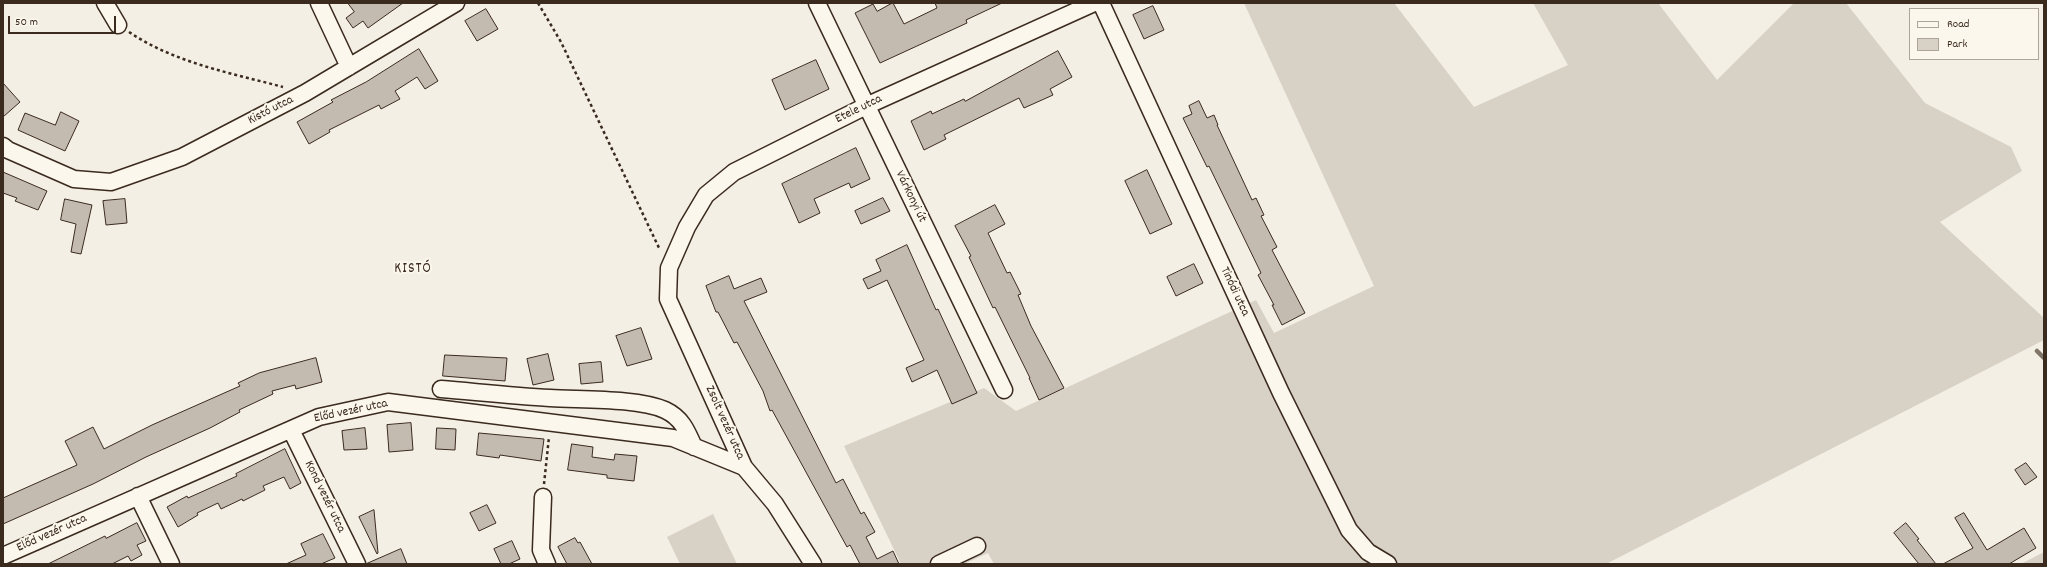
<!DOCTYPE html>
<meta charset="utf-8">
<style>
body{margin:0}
#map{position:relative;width:2047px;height:567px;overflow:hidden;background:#f3efe4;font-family:Dekko,sans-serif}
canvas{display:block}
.frame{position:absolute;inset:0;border:4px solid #3b2a1e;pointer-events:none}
.legend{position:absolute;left:1909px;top:8px;width:130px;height:52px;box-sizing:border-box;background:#fbf7ec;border:1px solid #aea59a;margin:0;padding:5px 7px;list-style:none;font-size:12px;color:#3b2a1e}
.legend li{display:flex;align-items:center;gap:8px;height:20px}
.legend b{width:20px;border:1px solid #aea59a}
.scale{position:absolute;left:8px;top:16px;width:108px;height:18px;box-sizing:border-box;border:2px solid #3b2a1e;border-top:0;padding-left:5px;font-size:12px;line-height:14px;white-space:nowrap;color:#3b2a1e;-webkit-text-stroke:3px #fbf7ec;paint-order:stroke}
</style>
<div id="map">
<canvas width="2047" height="567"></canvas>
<div class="frame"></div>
<ul class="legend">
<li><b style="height:5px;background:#fbf7ec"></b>Road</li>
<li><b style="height:11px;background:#d8d1c6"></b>Park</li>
</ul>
<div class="scale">50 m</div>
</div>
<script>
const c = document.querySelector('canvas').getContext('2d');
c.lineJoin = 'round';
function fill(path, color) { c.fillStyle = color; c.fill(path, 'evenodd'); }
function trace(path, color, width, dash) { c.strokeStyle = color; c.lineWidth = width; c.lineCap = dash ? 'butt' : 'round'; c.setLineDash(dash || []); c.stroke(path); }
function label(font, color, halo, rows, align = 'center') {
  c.font = font + ' Dekko,sans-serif'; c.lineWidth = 4; c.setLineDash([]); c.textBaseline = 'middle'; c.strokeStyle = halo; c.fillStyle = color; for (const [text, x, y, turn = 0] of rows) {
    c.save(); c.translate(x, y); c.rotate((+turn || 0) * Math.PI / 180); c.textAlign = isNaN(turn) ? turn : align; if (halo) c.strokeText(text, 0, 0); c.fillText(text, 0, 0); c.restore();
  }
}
fill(new Path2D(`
 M1244,3h150l80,104 94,-42 -35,-62h125l59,77 77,-77h52l79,100 86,44 11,24 -82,51 104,96v22l-438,224h-612l-6,-11 -24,11h-63l-57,-118 140,-58 32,23 240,-111 18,33 100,-47z
 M713,514l24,50h-57l-13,-27z
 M2044,552v12h-23z`), '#d8d1c6');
trace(new Path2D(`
 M2037,351l7,7`), '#817468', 4.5);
const building = new Path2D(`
 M348,3h55l-35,25 -5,-7 -10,7 -7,-10 8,-6z
 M893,3l11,21 33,-16 -2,-5h67l-36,17 1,3 -87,40 -25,-50 18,-9 4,7z
 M1153,6l11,24 -20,9 -11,-24z
 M486,9l12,20 -21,12 -12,-20z
 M419,49l19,32 -13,8 -8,-12 -22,14 5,8 -19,10 -2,-4 -50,25 1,2 -21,12 -12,-22 36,-20 -2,-2 35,-18z
 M1058,51l14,26 -22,12 3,6 -29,13 -5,-10 -75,37 2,4 -22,11 -13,-29 20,-10 1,3 32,-15 1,2z
 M816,60l13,29 -44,21 -13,-30z
 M3,83l17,19 -17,15z
 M1199,101l8,17 7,-3 4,10h-1l35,75 4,-2 8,17 -3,1 16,31 -5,3 33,63 -23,12 -10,-20h2l-16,-30 3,-2 -52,-107 -2,1 -24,-49 9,-4 -3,-8z
 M61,112l18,9 -14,30 -47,-21 7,-17 30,12z
 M856,148l14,31 -19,9 -2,-5 -35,16 6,14 -21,10 -17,-39z
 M1147,170l25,54 -22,10 -25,-53z
 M3,172l44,19 -9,19 -23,-9 2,-3 -14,-5z
 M883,198l7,13 -29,13 -6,-13z
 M65,199l27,6 -11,49 -10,-2 5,-28 -15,-4z
 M125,199l2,24 -21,2 -3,-24z
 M995,205l10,19 -17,9 19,40 3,-1 11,22 -3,1 13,31 33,62 -25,12 -10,-22h1l-35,-71 -2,1 -24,-51 2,-1 -16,-30z
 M907,245l29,65 2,-1 39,84 -25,11 -15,-34 -25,12 -6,-14 18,-8 -37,-80 -19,9 -5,-10 18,-8 -5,-11z
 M1194,264l9,19 -27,13 -9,-19z
 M729,276l5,13 27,-11 6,14 -23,9 92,182 7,-4 18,35 3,-2 11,20 -9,5 11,22 16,-8 6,13h-39l-10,-19 -3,2 -75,-137 -2,1 -7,-20 -26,-49 -3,1 -16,-31h-2l-10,-26z
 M641,328l11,31 -25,7 -11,-30z
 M548,354l6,26 -21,5 -6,-26z
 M445,355l62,3 -2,23 -62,-5z
 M316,358l6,24 -26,7 -1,-4 -23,6 1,3 -34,16 1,2 -30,16 -64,29 -53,27 -90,40v-26l74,-33 -12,-24 28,-14 11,22 48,-24 88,-39 -2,-3 21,-10z
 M601,362l2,20 -22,2 -2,-20z
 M411,423l2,27 -24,2 -2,-27z
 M365,428l2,21 -23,1 -2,-19z
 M437,428l19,1 -1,21 -19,-1z
 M479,433l65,6 -3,22 -41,-6 -1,3 -22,-3z
 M572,444l21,3 -1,10 22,3 1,-6 22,2 -3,25 -27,-3v-3l-39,-5z
 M285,449l16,34 -11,6 -6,-12 -21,9 2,4 -22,11 -1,-2 -21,10 -3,-6 -21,10 1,2 -20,12 -11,-20 20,-11 1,2 49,-22 -1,-2z
 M2026,463l11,14 -12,8 -10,-15z
 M487,505l9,18 -17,8 -9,-18z
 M374,510l4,43 -1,1 -18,-37z
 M1964,513l23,37 37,-22 12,20 -27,16h-66l30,-16 -18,-30z
 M137,523l9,18 -9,4 5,10 -11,6 -3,-5 -16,8h-64l57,-28 1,2z
 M1906,523l13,16 -2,1 19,24h-17l-25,-31z
 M323,534l12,24 -14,6h-35l20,-9 -5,-11z
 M575,538l3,5 2,-1 12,22h-25l-9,-17z
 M512,541l8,18 -11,5h-8l-7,-15z
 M401,549l6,15h-41z`);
fill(building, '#c3bbb0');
trace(building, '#3b2a1e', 1);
const minor = new Path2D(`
 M105,3l13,22
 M319,3l30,64
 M817,3l187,387
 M1101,3l180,390 68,137 19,22 20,12
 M3,146l5,4 66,29 37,3 71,-25 123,-64 151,-90
 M441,389c36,3 73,7 109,9 31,2 88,0 115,12 17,8 22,21 29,37
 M291,430l66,134
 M138,496l33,68
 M543,497l-2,53 6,14
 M3,556l316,-139 69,-15 285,36 71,29
 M813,564l-38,-60 -31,-37 -76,-168 1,-31 18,-41 19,-32 28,-23 132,-66 228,-103
 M939,564l38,-18`);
trace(minor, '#3b2a1e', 19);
trace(new Path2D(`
 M538,3l23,39 99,208
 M129,32c46,31 102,41 154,55
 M544,484l5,-47`), '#3b2a1e', 2.5, [3, 3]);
trace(minor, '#fbf7ec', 16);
label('13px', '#3b2a1e', '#fbf7ec', [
 ["Etele utca",859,110,-26],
 ["Kistó utca",271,111,-27],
 ["Várkonyi út",910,197,64],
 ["Tinódi utca",1234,292,65],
 ["Előd vezér utca",351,412,-12],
 ["Zsolt vezér utca",724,423,66],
 ["Kond vezér utca",324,497,64],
 ["Előd vezér utca",52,534,-24]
]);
c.letterSpacing = '1px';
label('15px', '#3b2a1e', '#fbf7ec', [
 ["KISTÓ",413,270]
]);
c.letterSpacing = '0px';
</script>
